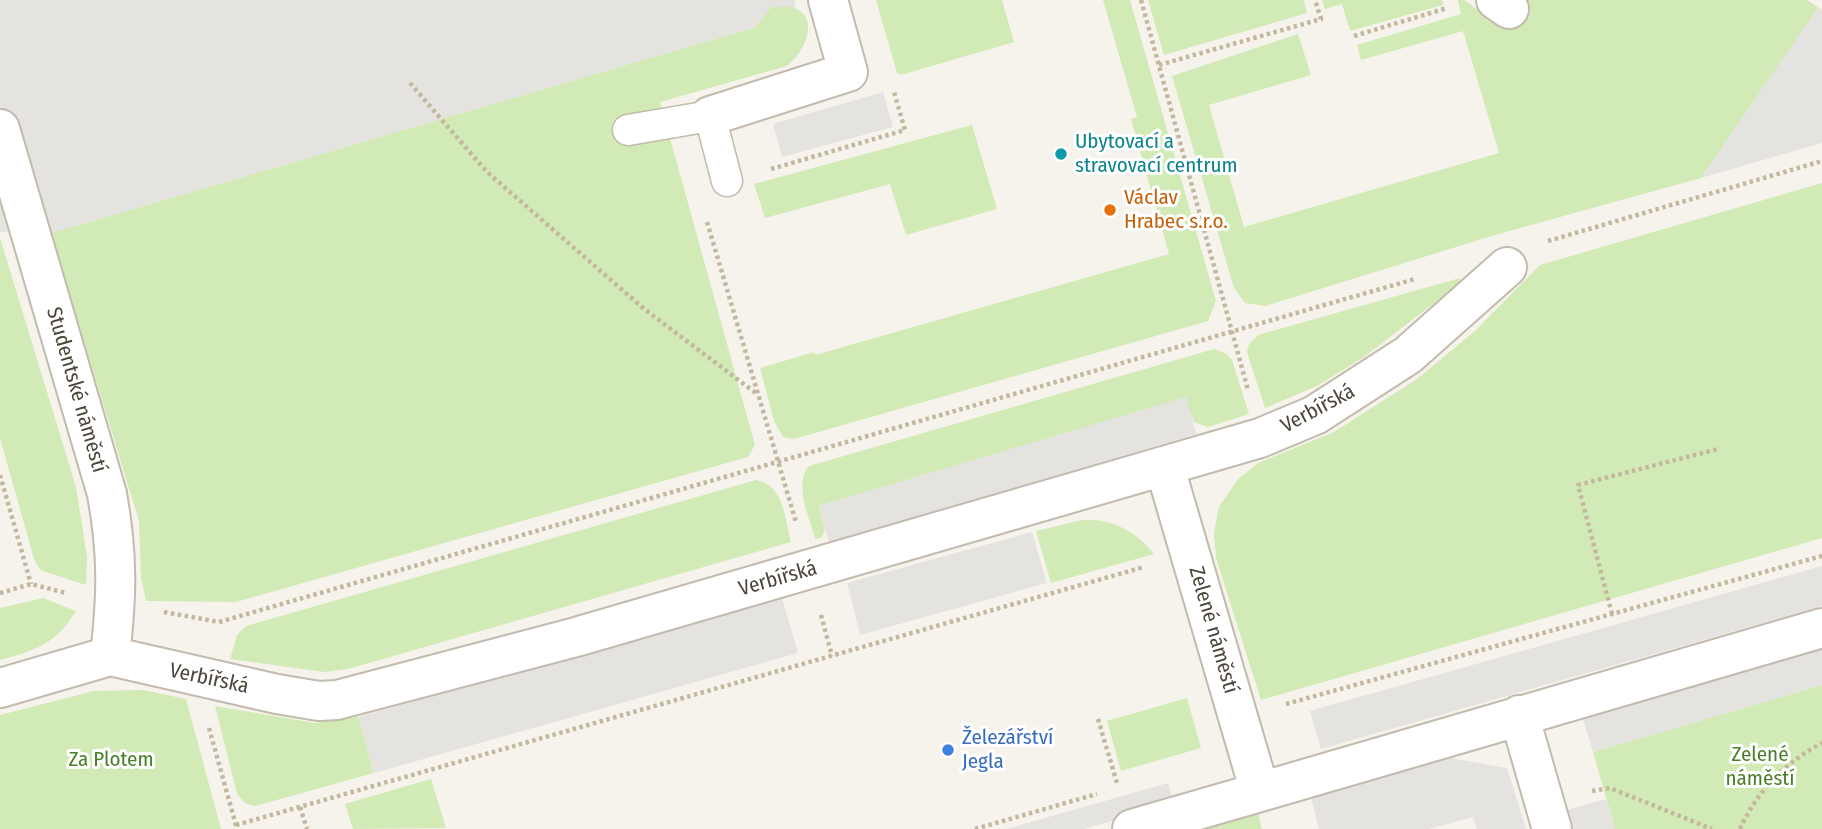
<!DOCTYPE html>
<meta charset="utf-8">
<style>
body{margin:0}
canvas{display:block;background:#f6f3ec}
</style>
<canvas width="1822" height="829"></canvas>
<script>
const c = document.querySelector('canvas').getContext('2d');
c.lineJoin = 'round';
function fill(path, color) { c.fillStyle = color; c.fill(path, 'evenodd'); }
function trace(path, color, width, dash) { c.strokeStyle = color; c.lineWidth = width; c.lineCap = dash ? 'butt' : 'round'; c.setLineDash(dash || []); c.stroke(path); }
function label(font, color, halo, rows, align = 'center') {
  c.font = font + ' "Fira Sans Condensed",sans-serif'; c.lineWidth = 6; c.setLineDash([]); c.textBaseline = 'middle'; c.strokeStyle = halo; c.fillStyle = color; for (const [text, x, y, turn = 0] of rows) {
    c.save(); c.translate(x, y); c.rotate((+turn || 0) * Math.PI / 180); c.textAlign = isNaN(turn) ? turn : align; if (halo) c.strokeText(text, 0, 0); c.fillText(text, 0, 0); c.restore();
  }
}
fill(new Path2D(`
 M876,0h126l12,42 -113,33 -4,-2z
 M1103,0h27l86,301 -8,20 -414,118 -11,-2 -9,-16 -14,-53 54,-16 1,3 354,-101 -38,-135 6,-2z
 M1148,0h156l3,13 -143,42z
 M1322,0h120l1,5 -93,26 -8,-27 -17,5z
 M1458,0h6l39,28 21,-28h283l15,10 -4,-2 -117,170 -206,57 -230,71 -20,-3 -11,-15 -62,-212 126,-42 13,41 -102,30 35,122 255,-74 -36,-122 -102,29 -4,-15 104,-31z
 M779,5c42,1 33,40 8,61l-127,36 95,343 -7,12 -512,145 -90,-1 -5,-24 -2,-56 -88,-288 705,-206 15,-20z
 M972,125l25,84 -91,26 -16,-51 -125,34 -11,-34z
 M1822,183v355l-561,162 -45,-142 -2,-25 5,-26 19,-28 20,-16 76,-31 83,-53 58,-48 65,-66z
 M0,238l76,249 11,70 -1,28 -46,-15 -6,-11 -34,-121z
 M1460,278l-1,6 -95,73 -47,29 -52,22 -18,-56 2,-8 9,-9z
 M1214,349l13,5 5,6 17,54 -41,13 -14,-5 -9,-24 -366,108 6,24 -4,8 -6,1c-5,-21 -22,-55 -6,-73z
 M756,480c28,5 29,39 35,62l-443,127 -24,3 -94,-13 7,-24 9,-9z
 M1082,520c29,-2 54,11 72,34l-103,29 -15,-52z
 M43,598l33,13c-21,34 -40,39 -76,49v-52z
 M1822,685v144h-207l-22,-77z
 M143,690l43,9 35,130h-221v-114l94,-24z
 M1187,698l14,50 -80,23 -14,-50z
 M215,706l100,17 43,-6 16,56 -119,33 -9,-2 -9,-10z
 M431,779l15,49 -93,1 -8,-25z
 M1256,806l6,23h-81z`), '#d2eab5');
fill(new Path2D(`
 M0,0h794l2,7h-25l-15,20 -705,206 -51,-1z
 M1818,7l4,3v133l-121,35z
 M883,92l10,35 -111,30 -9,-33z
 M1186,397l10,37 -367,108 -10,-36z
 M1032,532l15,51 -187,52 -13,-52z
 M1822,566v40l-501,143 -11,-38z
 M782,598l16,55 -424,120 -16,-56z
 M1822,645v40l-229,67 -11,-36z
 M1445,757l62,11 19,61h-49l-4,-12 -44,12h-110l-9,-36z
 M1168,783l6,20 -90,26h-78z
 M1606,799l9,30h-42l-6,-19z`), '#e5e3e0');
const lane = new Path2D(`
 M628,130l82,-14 17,65`);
const street = new Path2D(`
 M1496,0l13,9
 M710,116l138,-44 -20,-72
 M0,129l107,365c11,61 10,101 3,162
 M0,688l110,-32 167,38 42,7 18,-1 239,-63 684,-199 55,-23 93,-60 99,-88
 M1519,715l33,114
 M1260,792l562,-164
 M1132,829l128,-37 -95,-324`);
trace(lane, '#c2bbae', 33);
trace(street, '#c2bbae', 42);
trace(new Path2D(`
 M1141,0l107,390
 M1354,36l93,-28
 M1159,65l162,-46 -6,-19
 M410,83l77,89 156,136 114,86
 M771,169l134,-39 -11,-38
 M707,222l89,300
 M1548,241l274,-80
 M0,475l31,109
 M0,593l31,-9 35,9
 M164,612l55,10 1196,-343
 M1612,614l-34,-129 140,-36
 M821,615l11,41
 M1286,704l536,-148
 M1098,719l19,64
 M209,728l28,101
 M1592,791l18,-3 102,41
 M300,807l7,22
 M236,825l908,-258
 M975,829l122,-35
 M1740,829c17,-38 46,-67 82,-86`), '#c4b79f', 4.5, [3.5, 3.5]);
trace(lane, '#fff', 30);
trace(street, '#fff', 38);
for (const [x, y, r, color] of [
 [1061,154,7,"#0f9aa8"],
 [1110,210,7,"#e8710a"],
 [948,750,7,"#3f7fe0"]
]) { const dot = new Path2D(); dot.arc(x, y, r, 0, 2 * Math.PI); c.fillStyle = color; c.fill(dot); trace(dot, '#fff', 2.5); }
label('21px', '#0d838f', '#fff', [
 ["Ubytovací a",1075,142],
 ["stravovací centrum",1075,166]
], 'left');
label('21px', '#c56008', '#fff', [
 ["Václav",1124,198],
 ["Hrabec s.r.o.",1124,222]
], 'left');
label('21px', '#4b4439', '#fff', [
 ["Studentské náměstí",76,390,74],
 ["Verbířská",1318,409,-28],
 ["Verbířská",778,579,-16],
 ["Zelené náměstí",1213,630,74],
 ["Verbířská",209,679,12]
]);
label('21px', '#366cbe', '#fff', [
 ["Železářství",962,738],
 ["Jegla",962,762]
], 'left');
label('21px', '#4a7f2a', '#fff', [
 ["Zelené",1760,755],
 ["náměstí",1760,779],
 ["Za Plotem",111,760]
]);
</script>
